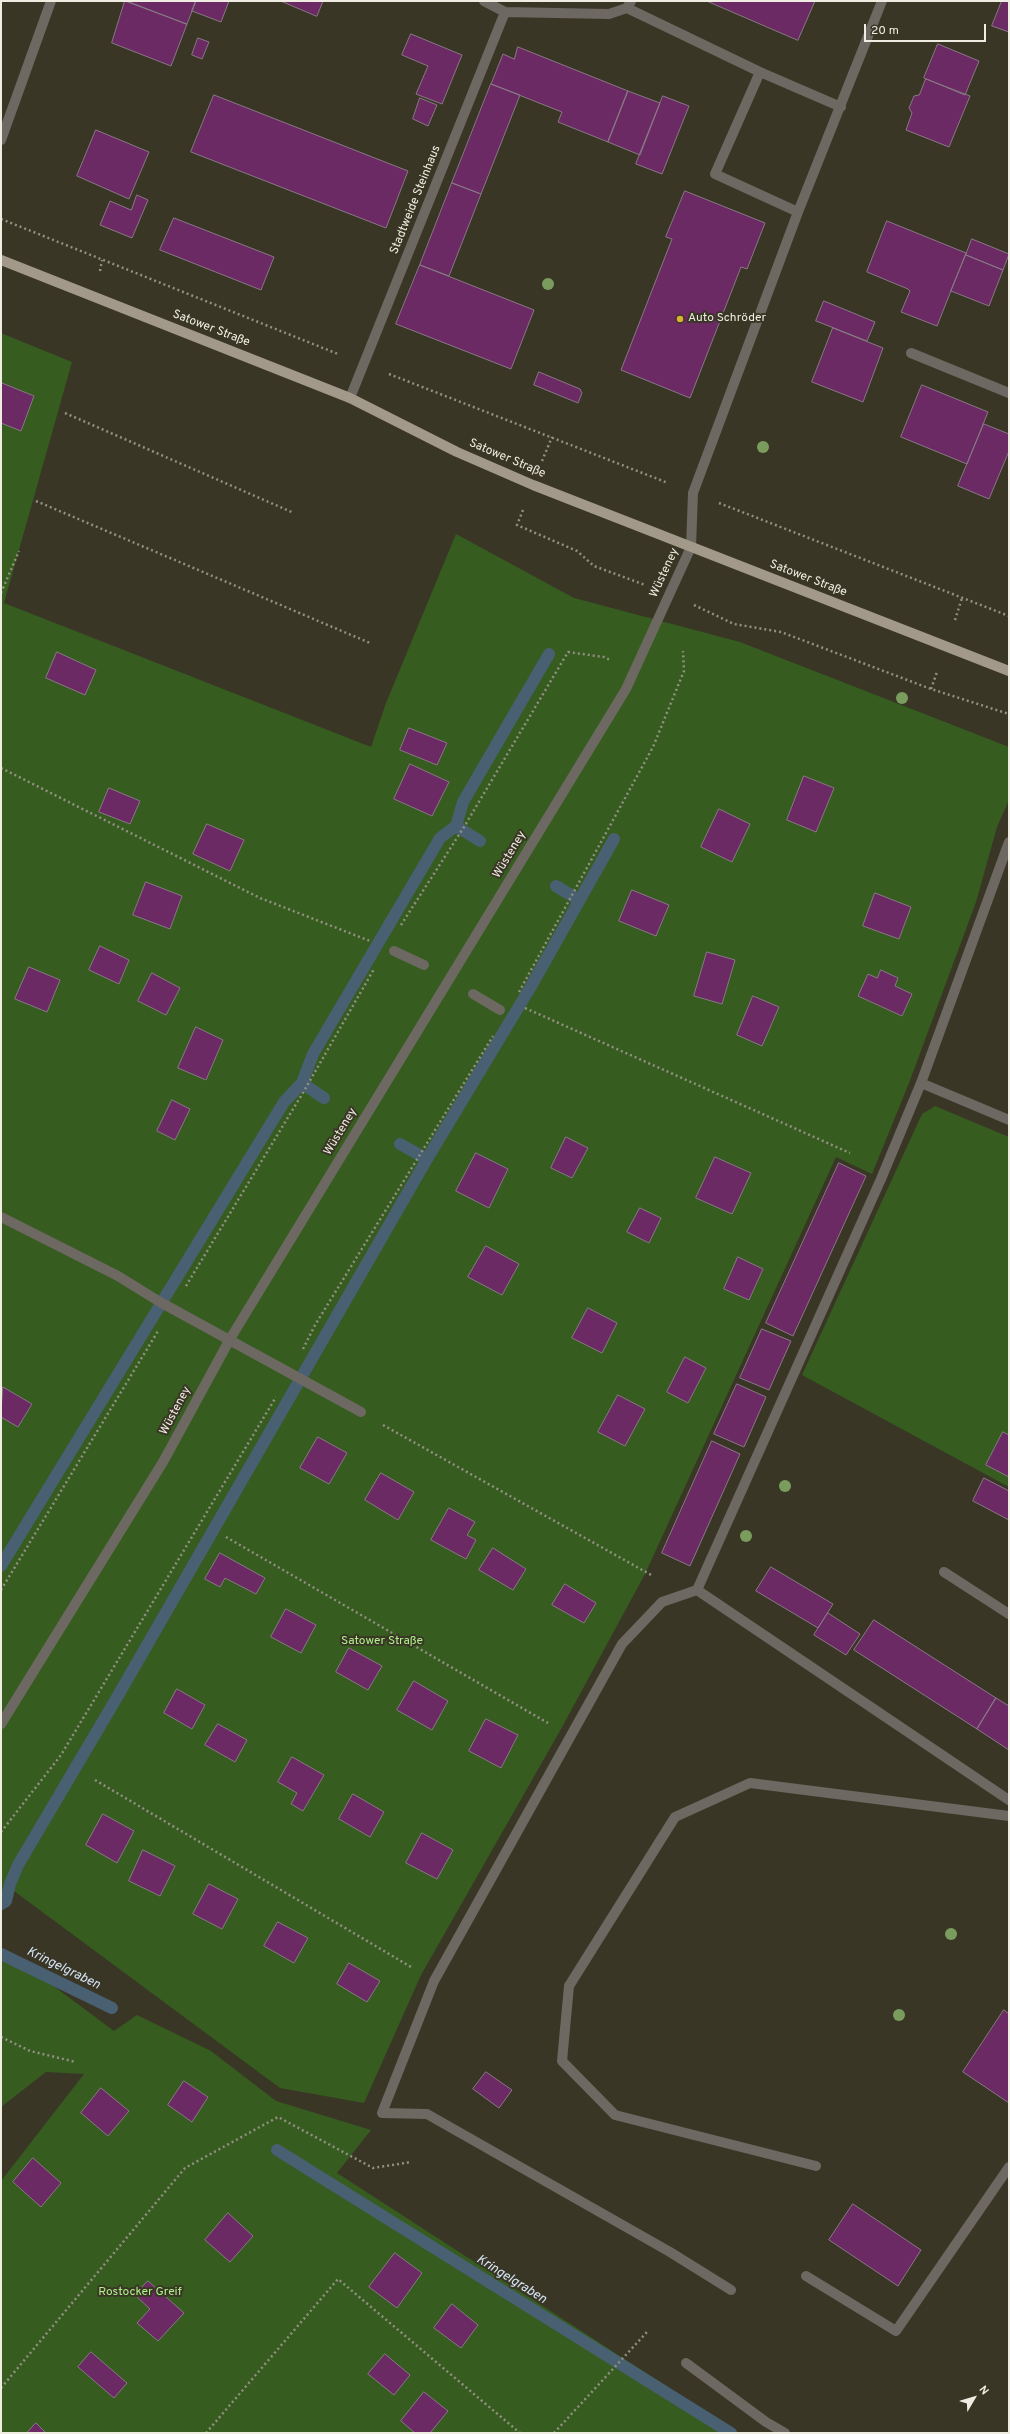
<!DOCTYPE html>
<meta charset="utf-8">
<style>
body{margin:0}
#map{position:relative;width:1010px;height:2434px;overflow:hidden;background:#3a3626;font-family:Overpass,sans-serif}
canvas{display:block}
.frame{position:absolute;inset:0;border:2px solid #efede2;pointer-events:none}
.north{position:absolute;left:954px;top:2378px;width:40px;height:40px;-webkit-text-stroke:3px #3a3626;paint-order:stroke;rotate:52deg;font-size:11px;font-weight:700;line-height:16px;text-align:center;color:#efede2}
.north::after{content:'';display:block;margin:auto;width:14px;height:18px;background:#efede2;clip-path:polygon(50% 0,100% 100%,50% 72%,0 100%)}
.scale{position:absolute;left:864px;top:24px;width:122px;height:18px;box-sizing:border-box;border:2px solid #efede2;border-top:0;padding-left:5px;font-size:12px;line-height:14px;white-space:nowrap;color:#efede2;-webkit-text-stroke:3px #3a3626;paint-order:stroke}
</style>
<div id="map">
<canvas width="1010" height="2434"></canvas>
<div class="frame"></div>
<div class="north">N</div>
<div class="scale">20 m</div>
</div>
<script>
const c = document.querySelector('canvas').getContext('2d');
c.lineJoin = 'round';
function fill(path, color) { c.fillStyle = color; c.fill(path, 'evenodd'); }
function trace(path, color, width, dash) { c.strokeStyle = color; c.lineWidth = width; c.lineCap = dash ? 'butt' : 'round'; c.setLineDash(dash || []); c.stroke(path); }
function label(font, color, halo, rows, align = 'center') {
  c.font = font + ' Overpass,sans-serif'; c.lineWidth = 4; c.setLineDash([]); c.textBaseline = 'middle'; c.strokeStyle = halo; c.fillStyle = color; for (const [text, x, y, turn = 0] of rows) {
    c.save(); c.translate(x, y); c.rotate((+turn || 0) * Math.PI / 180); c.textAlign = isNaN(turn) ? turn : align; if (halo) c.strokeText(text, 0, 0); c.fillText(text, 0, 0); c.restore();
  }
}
fill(new Path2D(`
 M1,333l71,29 -68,241 367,144 15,-44 70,-169 118,64 166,44 269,105v53l-12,27 -21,75 -67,181 -37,91 -36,-17 -191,417 -84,155 -140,246 -57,128 -84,-15 -266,-197 -13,1z
 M935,1106l74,31v350l-207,-112 120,-261z
 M1,1947l113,84 23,-16 74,36 65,50 95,29 -34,43 402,260h-738v-252l83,-107 -38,-2 -45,35z`), '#365c20');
trace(new Path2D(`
 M456,826l24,15
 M556,886l23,14
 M302,1083l22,15
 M400,1144l27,15
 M1,1566l283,-464 18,-19 11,-29 127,-216 16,-12 7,-24 86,-148
 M1,1904l5,-3 4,-17 8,-19 98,-166 311,-540 103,-171 84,-149
 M1,1954l111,54
 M277,2150l454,283`), '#486072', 12);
const building = new Path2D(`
 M125,1l62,23 -16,42 -59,-23z
 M127,1h69l-9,23z
 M196,1h33l-8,21 -29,-11z
 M281,1h42l-6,15z
 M707,1h108l-17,39z
 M1002,1h7v31l-17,-6z
 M411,34l51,21 -20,49 -26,-10 12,-28 -26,-11z
 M198,38l11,4 -7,17 -10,-4z
 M938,44l41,17 -14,34 -41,-17z
 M518,47l110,44 -20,51 -50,-20 4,-10 -71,-28 12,-30 11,5z
 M926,79l44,17 -21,51 -43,-17 6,-17 -3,-5 5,-12 5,-1z
 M491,84l29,11 -39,99 -29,-11z
 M628,91l32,12 -20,52 -32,-13z
 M214,95l194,76 -22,57 -195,-76z
 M663,96l26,10 -27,68 -26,-10z
 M420,98l17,7 -9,21 -15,-7z
 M96,130l53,22 -20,47 -52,-23z
 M452,183l29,11 -32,82 -29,-11z
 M685,191l80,32 -18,46 -6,-2 -51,131 -69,-28 51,-131 -6,-2z
 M137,195l11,5 -16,38 -32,-13 10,-24 21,9z
 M174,218l100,39 -13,33 -101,-40z
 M887,221l79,32 -29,73 -36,-14 9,-21 -2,-2 -41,-17z
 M972,239l37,15 -6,16 -37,-15z
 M966,255l37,15 -14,36 -38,-15z
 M420,265l114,45 -23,59 -115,-45z
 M824,301l51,21 -8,19 -51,-20z
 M833,328l50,20 -20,54 -51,-20z
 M539,372l41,17 2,4 -4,10 -44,-18z
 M2,383l32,13 -13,35 -20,-8z
 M922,385l66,27 -21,52 -66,-27z
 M984,424l25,10v17l-20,48 -31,-13z
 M57,652l39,18 -11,25 -39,-17z
 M409,728l38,15 -10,22 -37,-15z
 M410,764l39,18 -17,34 -38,-17z
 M804,776l30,12 -18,44 -29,-12z
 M109,788l31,13 -10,23 -31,-12z
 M719,809l31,15 -18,38 -31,-15z
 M207,824l37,16 -14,31 -37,-17z
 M146,882l36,14 -12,33 -37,-14z
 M632,890l37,15 -13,31 -37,-15z
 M875,893l36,14 -12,32 -36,-13z
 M100,946l29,14 -10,24 -30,-14z
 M707,952l28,8 -13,44 -28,-8z
 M29,967l31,13 -13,32 -32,-13z
 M881,970l17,8 -3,8 17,8 -10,22 -44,-20 10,-22 9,4z
 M152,973l28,15 -14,27 -28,-14z
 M753,996l26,11 -17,39 -25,-11z
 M196,1027l27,13 -17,40 -28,-12z
 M172,1100l18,9 -15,31 -18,-9z
 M566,1137l22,11 -16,30 -21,-10z
 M476,1153l32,16 -19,39 -33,-17z
 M715,1157l36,16 -19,41 -36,-16z
 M839,1163l27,13 -73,160 -27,-13z
 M640,1208l21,10 -12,25 -22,-11z
 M486,1246l33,18 -17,31 -34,-18z
 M738,1257l25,12 -14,31 -25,-11z
 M588,1308l29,15 -15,30 -30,-15z
 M762,1329l29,12 -22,49 -29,-12z
 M685,1357l21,11 -18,35 -21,-11z
 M737,1384l29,13 -22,50 -30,-13z
 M3,1387l29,17 -14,23 -17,-10z
 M618,1395l27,14 -20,37 -27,-14z
 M1003,1432l6,3v42l-23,-12z
 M318,1437l29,16 -18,31 -29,-16z
 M712,1441l28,13 -50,112 -28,-13z
 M381,1473l33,19 -16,28 -33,-20z
 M984,1478l25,13v29l-36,-19z
 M449,1508l26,14 -8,13 9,5 -10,19 -35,-19z
 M493,1548l33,21 -13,21 -34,-20z
 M220,1553l45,25 -9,16 -31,-16 -5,9 -15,-8z
 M771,1567l62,37 -15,24 -62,-37z
 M565,1584l31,19 -12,20 -32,-18z
 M286,1609l30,16 -15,28 -30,-16z
 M828,1613l32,21 -14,21 -32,-20z
 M874,1620l122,78 -19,31 -123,-79z
 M349,1648l33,18 -14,24 -32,-18z
 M414,1681l34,20 -16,29 -35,-20z
 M177,1689l28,16 -13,24 -28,-16z
 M996,1698l13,8v44l-32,-21z
 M486,1719l32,16 -17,33 -32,-17z
 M218,1724l29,16 -12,22 -30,-17z
 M292,1757l32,18 -21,36 -12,-7 6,-11 -19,-11z
 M353,1794l31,18 -14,25 -31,-18z
 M103,1814l31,17 -17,32 -31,-18z
 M422,1833l31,17 -16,29 -31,-16z
 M143,1850l32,16 -15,30 -31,-15z
 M209,1884l29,15 -16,30 -29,-15z
 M278,1922l30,16 -14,25 -30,-17z
 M349,1963l31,18 -13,21 -30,-18z
 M1004,2010l5,4v89l-46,-31z
 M486,2072l26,18 -13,18 -26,-19z
 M184,2081l24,16 -16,25 -24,-17z
 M101,2088l28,23 -21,25 -27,-23z
 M33,2158l28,25 -20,24 -28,-25z
 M853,2204l68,46 -23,36 -69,-46z
 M228,2213l25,23 -23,26 -25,-22z
 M395,2253l27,20 -25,35 -28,-21z
 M148,2281l36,32 -26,28 -21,-18 13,-14 -15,-14z
 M452,2304l26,21 -17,23 -27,-20z
 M91,2352l36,31 -13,15 -36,-31z
 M385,2354l25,21 -16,20 -26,-21z
 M424,2392l24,19 -18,22h-15l-14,-12z
 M36,2423l10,10h-19z`);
fill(building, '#6b2a63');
trace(building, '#887885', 1);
trace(new Path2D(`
 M1,219l337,135
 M100,271l2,-11
 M389,374l279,109
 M65,413l229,100
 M542,461l10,-24
 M36,501l334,142
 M719,503l290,113
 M523,510l-6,15 60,26 17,15 51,19
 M1,593l18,-42
 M694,605l40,19 47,8 150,57 78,25
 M955,620l7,-22
 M931,689l6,-17
 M1,768l259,130 110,43
 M401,925l63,-98 104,-175 36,5 6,3
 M519,992l134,-245 31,-76 -1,-20
 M525,1008l325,145
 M186,1286l118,-195 70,-122
 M303,1349l12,-24 178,-289
 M383,1425l270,151
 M226,1537l322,186
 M1,1590l157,-259
 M95,1780l316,187
 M1,1832l60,-77 215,-358
 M1,2037l29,14 46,11
 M1,2388l184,-220 93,-51 95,51 38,-6
 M206,2433l132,-154 182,154
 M554,2433l93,-101`), '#939082', 2.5, [2, 3]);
trace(new Path2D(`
 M484,1l21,11
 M627,8l133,64 81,35
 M760,72l-45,102 83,38
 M1,140l50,-139
 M911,353l98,40
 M350,398l155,-386 104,2 18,-6 4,-7
 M394,951l30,14
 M473,994l27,16
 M921,1083l88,37
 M1,1217l117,59 42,26 201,110
 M944,1572l65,42
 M697,1590l312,210
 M1,1724l162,-262 67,-123 396,-650 65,-142 2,-54 105,-281 84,-211
 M816,2166l-201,-51 -53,-54 7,-75 106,-169 75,-34 259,33
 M806,2276l90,55 113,-164
 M731,2290l-61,-38 -243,-138 -45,-1 52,-132 188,-337 40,-42 35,-12 184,-411 40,-96 88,-241
 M686,2363l80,59 19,11`), '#6d6861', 10);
trace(new Path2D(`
 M1,260l349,138 107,54 76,33 476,186`), '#a2998a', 10);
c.fillStyle = '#7a9d5e';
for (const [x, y] of [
 [548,284],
 [763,447],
 [902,698],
 [785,1486],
 [746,1536],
 [951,1934],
 [899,2015]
]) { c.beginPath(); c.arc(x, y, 6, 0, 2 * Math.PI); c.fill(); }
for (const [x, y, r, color] of [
 [680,319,4,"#ddb233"]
]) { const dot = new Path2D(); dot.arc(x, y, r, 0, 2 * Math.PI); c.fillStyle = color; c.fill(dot); trace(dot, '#3a3626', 1.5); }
label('12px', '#efede2', '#3a3626', [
 ["Stadtweide Steinhaus",416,200,-68],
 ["Satower Straße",211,329,21],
 ["Satower Straße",507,459,23],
 ["Wüsteney",665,573,-65],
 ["Satower Straße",808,579,21],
 ["Wüsteney",510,855,-59],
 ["Wüsteney",341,1132,-59],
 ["Wüsteney",176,1411,-62]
]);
label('12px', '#efede2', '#3a3626', [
 ["Auto Schröder",688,319]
], 'left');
label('12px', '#aef18b', '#3a3626', [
 ["Satower Straße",382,1642],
 ["Rostocker Greif",140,2293]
]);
label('italic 13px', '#d6e6f8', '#3a3626', [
 ["Kringelgraben",63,1969,26],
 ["Kringelgraben",511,2280,32]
]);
</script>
